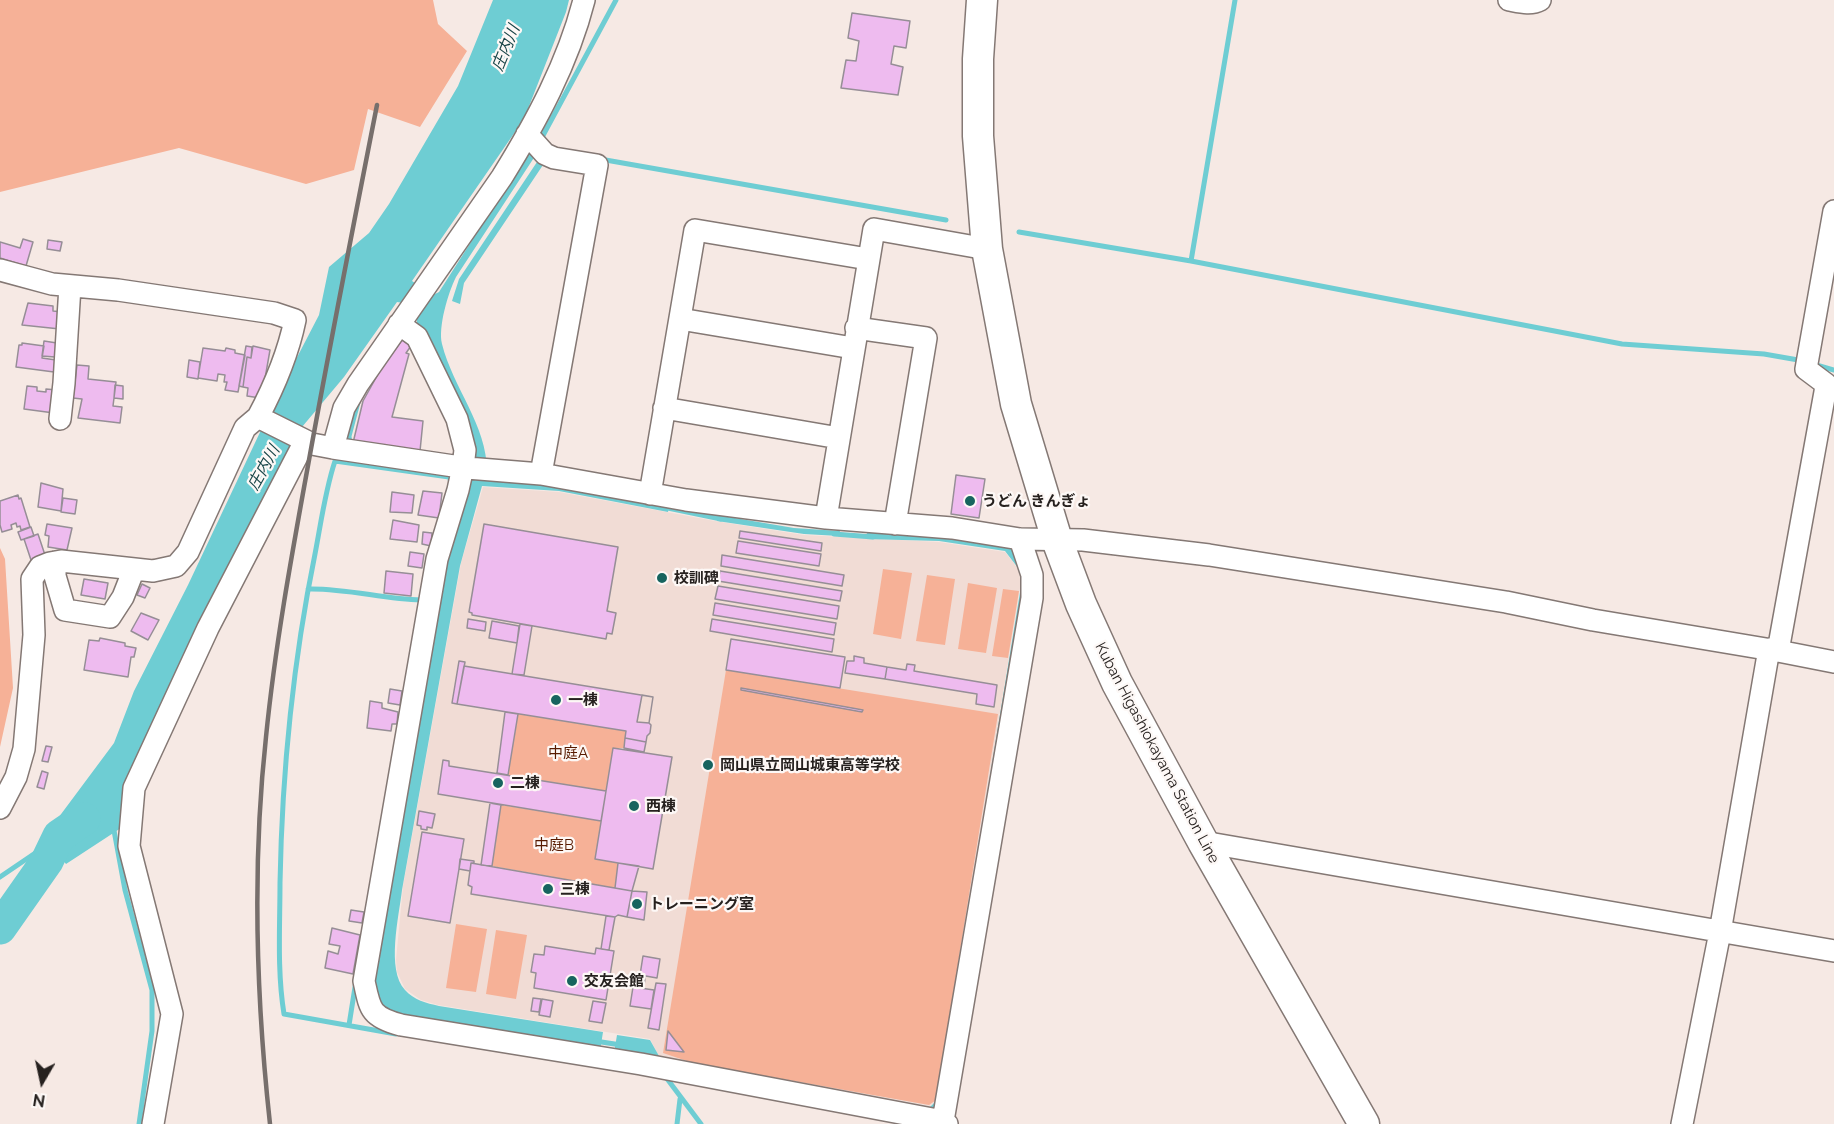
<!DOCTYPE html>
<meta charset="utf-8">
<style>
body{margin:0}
#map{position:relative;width:1834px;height:1124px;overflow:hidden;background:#f6e9e4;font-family:Raleway,sans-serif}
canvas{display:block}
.north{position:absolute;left:12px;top:1052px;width:60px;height:60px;-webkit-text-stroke:4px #fdf8f6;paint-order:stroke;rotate:189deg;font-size:16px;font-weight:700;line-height:24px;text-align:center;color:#26211f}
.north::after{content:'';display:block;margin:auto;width:21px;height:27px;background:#26211f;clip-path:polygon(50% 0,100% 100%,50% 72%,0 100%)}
</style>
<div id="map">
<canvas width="1834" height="1124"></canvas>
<div class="north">N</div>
</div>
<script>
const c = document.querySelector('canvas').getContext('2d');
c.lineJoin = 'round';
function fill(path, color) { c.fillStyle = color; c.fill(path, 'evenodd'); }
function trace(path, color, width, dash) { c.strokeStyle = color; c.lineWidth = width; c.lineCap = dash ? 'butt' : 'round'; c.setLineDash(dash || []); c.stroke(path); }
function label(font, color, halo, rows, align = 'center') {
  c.font = font + ' Raleway,"Noto Sans JP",sans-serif'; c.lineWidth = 4.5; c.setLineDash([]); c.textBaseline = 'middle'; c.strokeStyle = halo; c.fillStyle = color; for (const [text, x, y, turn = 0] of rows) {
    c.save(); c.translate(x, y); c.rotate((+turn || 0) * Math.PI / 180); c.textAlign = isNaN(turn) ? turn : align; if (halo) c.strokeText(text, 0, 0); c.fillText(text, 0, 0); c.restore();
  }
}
fill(new Path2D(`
 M483,487l76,5 156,29 89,14 135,7 66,10 8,10 5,7 3,13 -84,518 -7,6 -271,-50 -9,-17 -212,-34 -17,-5 -16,-11 -8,-17 -1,-12 7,-74 58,-323z`), '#f1dcd5');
fill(new Path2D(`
 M0,0h433l5,24 29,27 -47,76 -52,-18 -14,61 -48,14 -127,-36 -179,44z
 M0,548l5,11 8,129 -13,59z
 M883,569l29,4 -11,66 -28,-5z
 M927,575l28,4 -10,66 -29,-4z
 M968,583l29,5 -11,65 -28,-4z
 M1003,589l16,2 -11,67 -16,-2z
 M726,670l272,44 -62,386 -7,5 -236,-42 -30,-10z
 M518,714l108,17 -2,17h-11l-7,43 -98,-16z
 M501,805l100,16 -6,38 23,4 -3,25 -123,-22z
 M456,924l31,5 -11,63 -30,-4z
 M496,930l31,5 -11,64 -30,-5z`), '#f6b197');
fill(new Path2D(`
 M493,0h76l-3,12 -42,107 -112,162 21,14 6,-3 94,-147 6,5 -83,127c-8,16 -18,50 -14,67 11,44 45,81 45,127l182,35 -1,6 -109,-21 -77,-5 -22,80 -58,324c-3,26 -16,80 3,100 9,10 21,13 34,16l164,26 -3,19 -210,-34 -19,-24 72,-428 25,-86 -51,-147v-13l-14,-16 -6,-1 -53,75 -42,50 -31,55 -91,190 -59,156 -55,36 -22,-27 70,-94 20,-52 54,-106 90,-191 41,-79 10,-48 40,-34 20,-29 69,-118z
 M541,156l6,3 -83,124 -4,21 -8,-3 7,-22z
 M717,515l77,13 46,3 -1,5 -35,-2 -87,-13z
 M867,532c24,1 129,5 143,16 9,8 12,18 16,28l-86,535 -6,3 -266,-52 2,12 -23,-1 -8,-16 -25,-4 3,-18 33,5 9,16 260,52 1,-2 10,1 7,-7 85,-520 -4,-12 -13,-17 -66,-10 -73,-2z`), '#6ecdd3');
trace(new Path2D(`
 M540,141l76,-141
 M600,159l346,61
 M1019,232l172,29 431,83 142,10 40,7
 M1191,261l44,-261
 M1813,364l21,6
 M350,445l-1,-9 9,-34
 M663,507l58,12
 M834,534l39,3
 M308,589c38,-1 75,10 113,11
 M113,825l12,65 27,100v41l-13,93
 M0,877l53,-36
 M349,1025l7,-44
 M396,1034l-112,-20c-7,-43 -4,-88 -4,-131 2,-111 13,-221 35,-329 6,-31 10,-63 20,-93l114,16 3,7
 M595,1041l26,4
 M665,1076l36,48
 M677,1124l3,-25`), '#6ecdd3', 5);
trace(new Path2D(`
 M0,928l47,-67 12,-25 25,-17`), '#6ecdd3', 33);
const building = new Path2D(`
 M852,13l58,8 -4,27 -12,-2 -3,18 12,3 -5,28 -57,-7 5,-28 10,1 3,-20 -11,-3z
 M23,239l10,3 -7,24 -26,-8v-16l20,6z
 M48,240l14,2 -2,9 -13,-2z
 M28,303l25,3v5l9,1 -2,17 -38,-4z
 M402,340l9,6 -5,7 3,1 -17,63 31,4 -3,30 -67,-8 10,-42 19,-34z
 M44,341l13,2 -2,14 -13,-1z
 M22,343l22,3 -2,12 14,2 -2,12 -38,-5 3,-22h3z
 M246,346l6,1 -1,11 -4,-1 -4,30 -4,-1z
 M253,346l17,4 -7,40 -3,8 -13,-2 1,-8 -5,-1 4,-30 4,1z
 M203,348l22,3 1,-3 9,2v3l10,2 -7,37 -13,-2 2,-8h-3l1,-7 -7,-1 -1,7 -19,-3z
 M189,360l11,2 -2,17 -11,-2z
 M77,365l12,1 -1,13 28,3 -3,24 9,1 -2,16 -42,-5 4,-19 -9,-1z
 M115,385l8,1v13l-9,-1z
 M27,386l10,1v4l9,1v-3l11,1 -3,23 -30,-4z
 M956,475l29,4 -6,39 -28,-4z
 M41,483l22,6 -2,22 -23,-4z
 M423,491l19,2 -3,25 -21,-3z
 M392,492l22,3 -2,18 -22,-1z
 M18,495l1,4 2,-1 9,29 -9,3 -1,-4 -3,1 -1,-4 -5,2 1,4 -10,3 -2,-7v-24z
 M63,498l14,2 -2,14 -14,-2z
 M393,520l26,5 -2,17 -27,-3z
 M47,524l25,4 -5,22 -19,-3 1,-11 -4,-1z
 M484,524l134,23 -11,64 9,2 -4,21 -5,-1 -1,6 -134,-24v-2l-3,-1z
 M31,527l3,9 -13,4 -3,-8z
 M740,531l82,12 -1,8 -82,-13z
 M423,532l9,1 -1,13 -9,-2z
 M38,534l7,21 -14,5 -7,-21z
 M738,541l83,13 -2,12 -83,-13z
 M410,552l14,2 -2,14 -14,-2z
 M722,555l122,20 -2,11 -121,-20z
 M386,571l27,3 -2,22 -27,-3z
 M720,571l122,20 -2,10 -122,-20z
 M84,579l24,4 -3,16 -24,-4z
 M142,584l8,4 -5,10 -8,-3z
 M718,586l121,20 -2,13 -122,-20z
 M715,603l121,20 -2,12 -121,-20z
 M141,613l18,7 -11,20 -17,-9z
 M468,619l18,3 -1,9 -18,-3z
 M712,619l122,20 -2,13 -122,-21z
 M492,621l27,5 -2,17 -28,-5z
 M520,624l12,2 -8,49 -12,-1z
 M100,638l25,5v3l11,2 -2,9h-3l-3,20 -44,-7 5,-30 10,1z
 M731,639l114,18 -5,31 -114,-18z
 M854,656l10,2v5l23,4 -2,12 -40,-6 2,-12h7z
 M459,661l6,1 -8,42 -5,-1z
 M907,664l8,1 -1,6 83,14 -3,22 -18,-3 1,-10 -92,-15 2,-12 19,3z
 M464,666l189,31 -4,26 2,2 -1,8 -3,3 -1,6 -21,-4 1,-7 -169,-27z
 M741,688l122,22 -1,2 -121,-22z
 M390,689l12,2 -2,14 -12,-2z
 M642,695l11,2 -4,26 -12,-1z
 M370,701l12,2v5l16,4 -1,12h-5l-1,7 -24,-3z
 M505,712l13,2 -10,61 -11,-2z
 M625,738l21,4 -2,10 -20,-4z
 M46,746l6,1 -4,15 -6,-1z
 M613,748l59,9 -19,112 -58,-10z
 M443,760l6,1v5l157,25 -5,30 -163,-27z
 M42,771l6,2 -4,16 -7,-2z
 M490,803l11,2 -9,61 -11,-1z
 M419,811l16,3 -3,14 -5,-1v3l-6,-1v-3l-4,-1z
 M422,832l42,7 -14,84 -42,-7z
 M460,859l14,2v2h-3l-1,8 -11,-2z
 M471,863l161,28 -5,26 -9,-2 -3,2 -144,-23 1,-7 -4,-2z
 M618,863l21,3 -7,25 -17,-3z
 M632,891l15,1 -3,28 -17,-3z
 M351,910l13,2 -2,11 -13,-2z
 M606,916l9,1 -6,33 -8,-1z
 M332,928l28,7 -7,39 -28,-6 3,-17 10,3 2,-8 -11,-2z
 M545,946l50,8 1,-6 18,3 -8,49 -72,-12 2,-15 -5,-1 3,-18 10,1z
 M643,956l17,3 -3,19 -17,-3z
 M633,976l12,2 -1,8 -13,-2z
 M656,983l10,1 -7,46 -11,-2z
 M633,987l21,3 -3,19 -21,-3z
 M533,998l8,1 -2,13 -8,-1z
 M542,999l11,2 -3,16 -11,-2z
 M593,1001l13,2 -4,20 -13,-2z
 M668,1031l16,21 -18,-2z`);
fill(building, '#eebbef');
trace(building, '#968e96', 1.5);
const minor = new Path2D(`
 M1509,0c11,2 22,5 31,0
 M527,134l18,20 9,4 43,7 -56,309
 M0,270l52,14 66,6 156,23 21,7c-7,34 -21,67 -37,97
 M680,319l173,29
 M399,324l18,13 40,82 8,31 -2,17 -5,23 -21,69 -73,422c6,28 6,36 37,44l240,39 302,57 4,3
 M856,328l70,10 -31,186
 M664,408l175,30
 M60,419l4,-36 6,-97
 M333,448l11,-40 14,-24 144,-207c34,-55 66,-114 82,-177
 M650,494l45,-264 173,29
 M826,518l48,-289 113,20
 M55,562v14l10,34 45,7 13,-20 11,-28
 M1778,651l47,-259 1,-8 -20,-15 28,-158
 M0,808l16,-31 8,-28 10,-114 -2,-56 8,-12 10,-4 11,-2 92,10 23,-5 12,-14 57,-124 13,-11 54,27 21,4 134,20 74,6 145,26 140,18 126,10 68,11 63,1 126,15 297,47 87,18 185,31 56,11
 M1203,842l631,109
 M943,1121l89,-523v-23l-12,-36
 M153,1124l19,-110 -43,-168 5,-58 74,-160 97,-187
 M1682,1124l38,-192 49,-283`);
const secondary = new Path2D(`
 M982,0l-4,59v77l9,113 29,155 41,136 24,64 36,79 86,159 161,282`);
trace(minor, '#847874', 24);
trace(secondary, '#847874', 33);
trace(minor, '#fff', 21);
trace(secondary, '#fff', 30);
trace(new Path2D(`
 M270,1124c-14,-128 -18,-259 -4,-387 9,-90 25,-178 41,-266 22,-122 46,-244 70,-366`), '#776f6c', 4.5);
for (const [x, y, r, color] of [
 [970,501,6,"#17645f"],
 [662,578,6,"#17645f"],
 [556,700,6,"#17645f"],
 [708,765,6,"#17645f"],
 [498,783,6,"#17645f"],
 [634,806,6,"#17645f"],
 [548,889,6,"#17645f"],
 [637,904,6,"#17645f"],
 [572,981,6,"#17645f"]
]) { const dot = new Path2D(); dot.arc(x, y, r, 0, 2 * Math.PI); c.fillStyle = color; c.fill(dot); trace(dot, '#fdf8f6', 2); }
label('bold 15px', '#26211f', '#fdf8f6', [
 ["うどん きんぎょ",982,501],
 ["校訓碑",674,578],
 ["一棟",568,700],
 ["岡山県立岡山城東高等学校",720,765],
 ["二棟",510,783],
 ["西棟",646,806],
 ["三棟",560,889],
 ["トレーニング室",649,904],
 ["交友会館",584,981]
], 'left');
label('15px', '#581b01', '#fdf8f6', [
 ["中庭A",568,753],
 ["中庭B",554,845]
]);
label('15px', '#26211f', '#fdf8f6', [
 ["Kuban Higashiokayama Station Line",1157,753,62]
]);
label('italic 16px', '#194548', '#fdf8f6', [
 ["庄内川",506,48,-68],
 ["庄内川",264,468,-61]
]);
</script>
